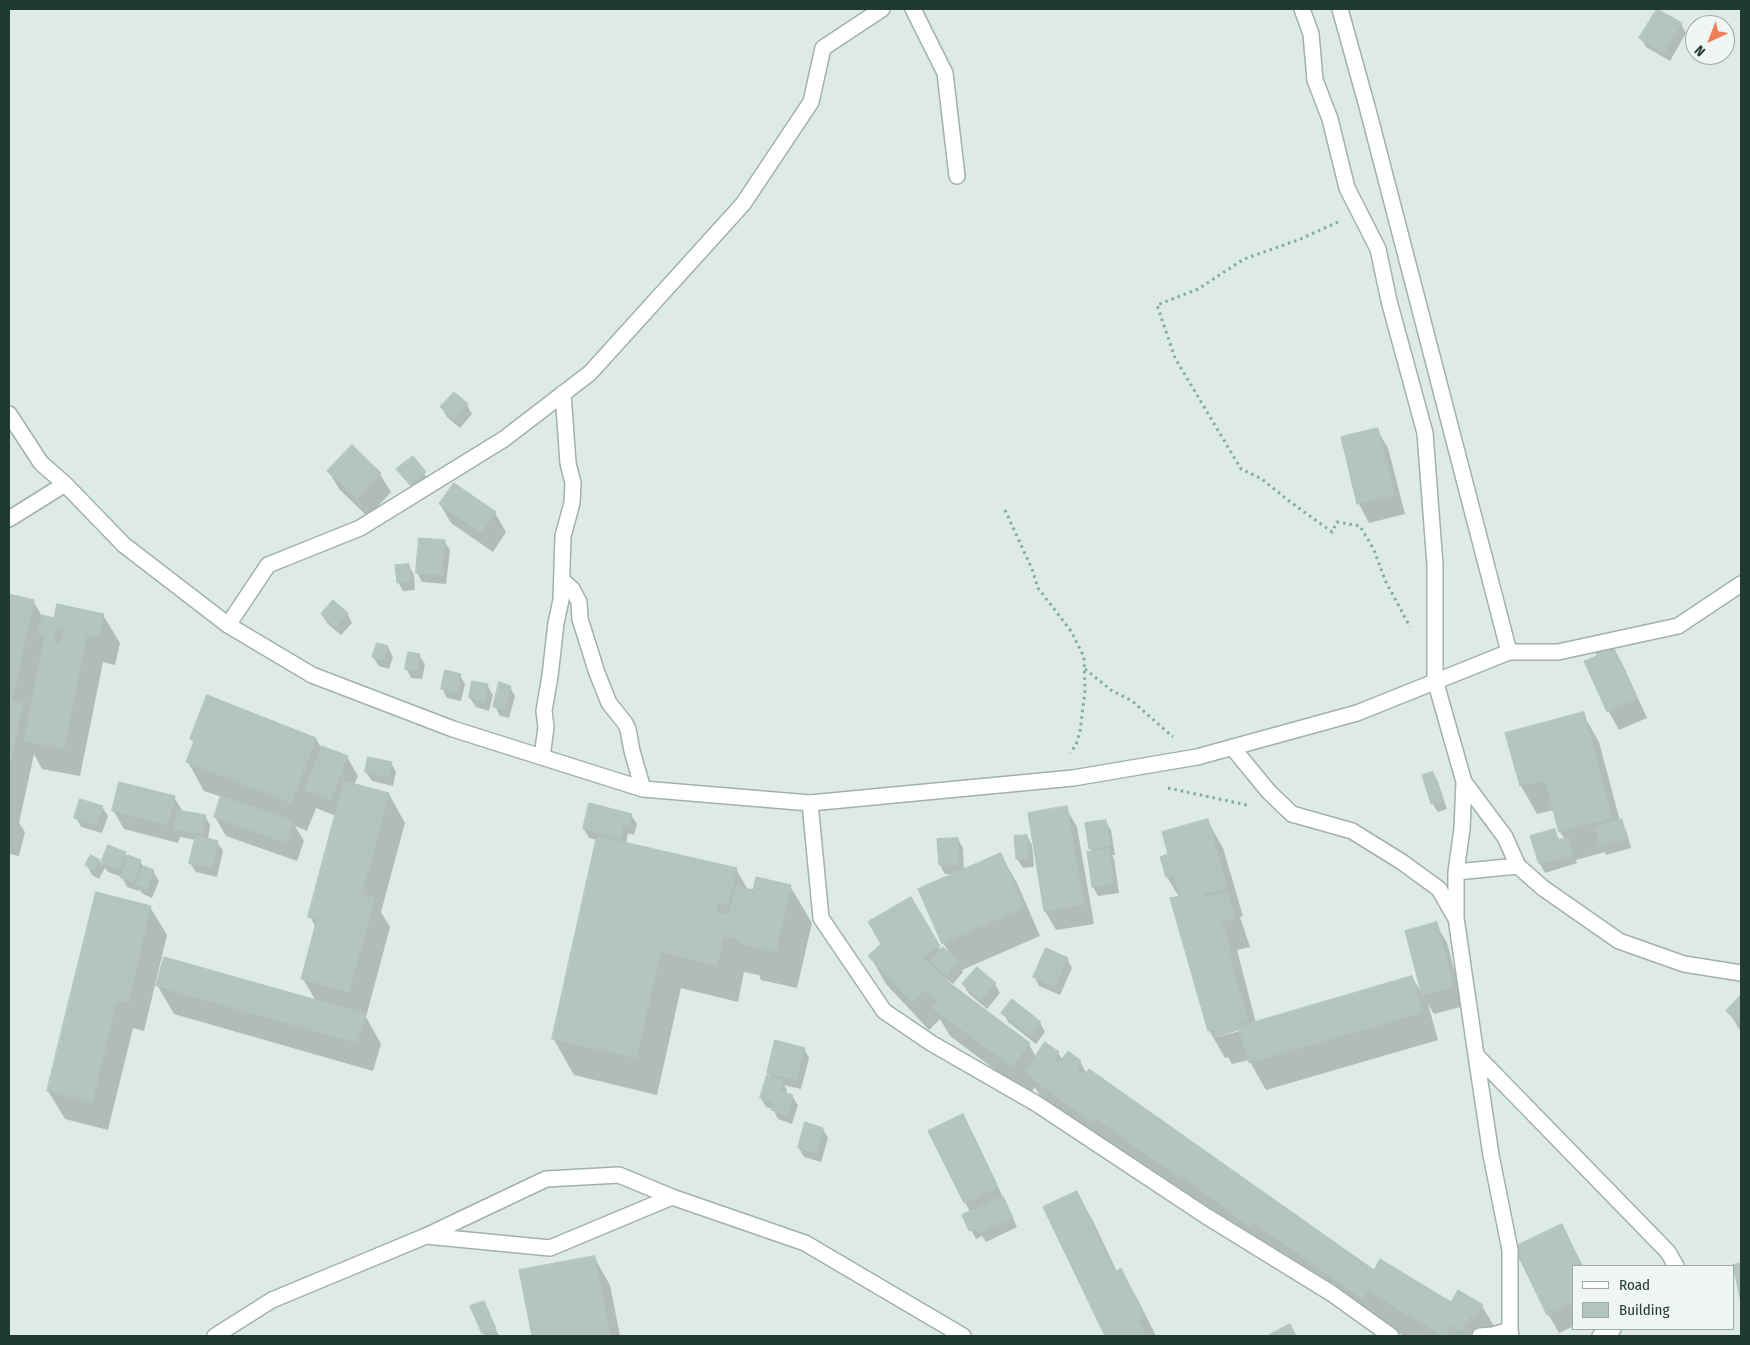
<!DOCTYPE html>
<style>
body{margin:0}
#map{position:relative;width:1750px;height:1345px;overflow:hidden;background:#deeae5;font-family:"Fira Sans Condensed",sans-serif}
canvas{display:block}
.frame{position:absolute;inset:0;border:10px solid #203932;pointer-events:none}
.legend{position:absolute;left:1572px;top:1265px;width:162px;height:65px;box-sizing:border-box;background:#eff6f3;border:1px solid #9caaa6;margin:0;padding:6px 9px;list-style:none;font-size:15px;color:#203932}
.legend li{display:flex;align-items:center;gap:10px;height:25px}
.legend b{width:25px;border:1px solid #9caaa6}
.north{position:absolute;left:1685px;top:15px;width:50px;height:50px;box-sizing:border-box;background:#eff6f3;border:1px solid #9caaa6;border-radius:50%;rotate:223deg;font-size:14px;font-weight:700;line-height:20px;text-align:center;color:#203932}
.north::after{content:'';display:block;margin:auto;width:18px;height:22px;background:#ef7e57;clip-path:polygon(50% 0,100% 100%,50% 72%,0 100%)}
</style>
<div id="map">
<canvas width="1750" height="1345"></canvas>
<div class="frame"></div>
<ul class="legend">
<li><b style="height:6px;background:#fff"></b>Road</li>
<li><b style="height:14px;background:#b4c4be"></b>Building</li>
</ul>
<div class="north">N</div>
</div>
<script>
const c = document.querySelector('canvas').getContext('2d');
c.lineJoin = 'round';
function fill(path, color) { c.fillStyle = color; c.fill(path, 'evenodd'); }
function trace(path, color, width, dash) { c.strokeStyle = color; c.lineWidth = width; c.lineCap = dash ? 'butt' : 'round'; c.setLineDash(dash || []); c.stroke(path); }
fill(new Path2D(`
 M1681,24l5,9 -16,28 -24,-14 -5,-9z
 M467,405l5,9 -12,14 -13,-11 -5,-9z
 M1377,430l11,18 17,66 -36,9 -10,-19 -17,-66z
 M412,457l18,25 -14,12 -18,-25z
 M329,472l51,2 11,18 -23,25 -28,-27z
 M454,484l41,29 11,19 -13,20 -42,-29 -11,-19z
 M444,541l6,9 -4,34 -24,-2 -5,-9z
 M409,566l5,9 1,15 -12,1 -5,-9z
 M9,595l24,6 9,15 13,3 48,-4 17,28 -5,22 -12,-3 -23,114 -38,-7 -8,-15 -15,69 6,9 -6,24 -10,-2z
 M347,613l5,10 -11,12 -13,-11 -6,-9z
 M1612,646l11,19 24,53 -28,12 -10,-18 -23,-50 12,-6z
 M388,647l5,10 -4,12 -10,-3 -6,-9z
 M419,655l6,9 -3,15 -11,-1 -5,-10z
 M460,675l5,9 -4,17 -14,-3 -5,-10z
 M487,685l6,10 -4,16 -13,-4 -6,-9z
 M510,687l5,9 -6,22 -9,-2 -5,-10z
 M1583,714l16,28 21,79 6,9 5,18 -25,7 -1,-3 -29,8 1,3 -32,10 -5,-9 14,-34 6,11 5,-2 -5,-7 -6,-22 -17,4 -16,-28 -14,-52z
 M191,739h125l6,10 25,8 11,19 -4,9 35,9 16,29 -24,89 9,15 -24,90 15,27 -8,27 -199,-57 -17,-29 159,16 -13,-22 13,-51 -6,-12 26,-100 -20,-8 -9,23 -12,-5 9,15 -7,20 -71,-25 -11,-19 7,-20 -18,-6 -16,-29 6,-18z
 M391,763l5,9 -3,14 -21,-5 -6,-9z
 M1433,773l5,9 9,27 -9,3 -6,-9z
 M174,797l9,15 22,4 5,9 -2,14 9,3 6,9 -6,26 -21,-5 -6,-9 6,-23 -16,-3 -2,6 -54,-14 -11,-19z
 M102,807l6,9 -6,17 -21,-6 -5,-10z
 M1066,808l11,19 17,97 -38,6 -11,-19 -16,-97z
 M631,815l6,9 -3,11 -6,-2 -2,10 110,26 12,21 6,1 36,-5 22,37 -15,65 -36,-8 -2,-5 -15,-3 -6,30 -57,-14 -24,107 -83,-20 -21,-37 45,-198 -9,-2 -5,-9z
 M1207,820l16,28 20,68 -3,1 10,30 -13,3 19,73 156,-46 12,20 -17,-65 29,-8 11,19 17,63 -30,8 -6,-10 10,36 -172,50 -17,-30 -17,4 -4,-7 -3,1 -16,-28 -30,-133 -12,-20 3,-22zM1244,1027v3l-27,7v-2z
 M1105,821l6,9 4,25h-3l2,4 5,34 -21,3 -5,-9 -1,-35 -6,-28z
 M1027,836l5,9 2,22 -11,1 -6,-9z
 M958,839l5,9 1,23 37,-16 16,28 23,53 -78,34 1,2 -10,12 -6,-5 -2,1 84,64 7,13 9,-13 13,9 5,7 17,2 7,12 287,198 77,32 31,2 18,30h-96l-357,-227 -12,-22 -6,8 -79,-59 -10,-17 -11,11 -43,-46 -16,-28 13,-12 28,-45 30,52 9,3 -7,-11 14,-69h-12l-5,-9z
 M108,847l17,6 2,3 13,5 4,7 9,3 6,10 -7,17 -9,-4 -4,-5v2l-12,-4 -5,-10 -14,-5 -3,-4 -6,11 -7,-4 -5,-10 12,-4 3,4z
 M150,907l17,28 -23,96 -11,-3 -25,102 -43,-11 -17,-28z
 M1067,959l5,9 -12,27 -21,-9 -5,-10z
 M963,984h32l5,9 -13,16 -18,-15z
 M1741,997v35l-13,-21z
 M1003,1013l37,10 5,9 -9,12 -28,-22z
 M804,1049l5,9 -8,31 -17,-4 3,5 -1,4 6,2 6,9 -6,19 -14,-5 -5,-10 -7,-2 -5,-9 10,-20 -3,-5z
 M962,1116l11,18 44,93 -31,15 -4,-6 -6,3 -5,-9 -1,-18 -5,-10z
 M823,1129l5,9 -7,24 -17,-5 -5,-9z
 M1077,1193l16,28 24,51 4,-2 16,28 19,38h-50l-61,-128z
 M1561,1226l22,40h-9v60l-15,7 -11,-19z
 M594,1257l16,28 10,51h-87l-13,-65z
 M472,1307l16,4 11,25h-14z`), '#0003');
const building = new Path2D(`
 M1657,9l25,14 -18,30 -25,-15z
 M454,392l14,12 -14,15 -14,-12z
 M1378,428l17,67 -38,9 -16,-67z
 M352,445l29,28 -24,26 -30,-28z
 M413,456l13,16 -16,13 -14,-16z
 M454,483l42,29 -15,21 -42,-29z
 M419,538l26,2 -3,35 -26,-2z
 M409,564l1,17 -13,2 -2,-18z
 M9,594l25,6 -22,101 11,3 -14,66z
 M333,600l15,13 -13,14 -14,-13z
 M57,604l47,10 -5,23 -12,-2 -23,114 -40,-8 21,-106 -7,-1 4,-19 12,3zM57,627l7,1 -4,15 -6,-1z
 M377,643l11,3 -4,15 -12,-4z
 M1612,644l25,55 -30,13 -23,-51 13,-5 -2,-4z
 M408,652l12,2 -3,17 -12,-2z
 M445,670l16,4 -4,19 -16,-4z
 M472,681l16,3 -3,18 -16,-4z
 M499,682l12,4 -7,24 -11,-3z
 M207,695l109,43 -25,65 -105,-41 8,-21 -4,-2z
 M1584,712l28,106 -53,14 -14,-52 -25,6 -15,-53z
 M322,746l26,10 -17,44 -26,-10z
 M368,757l24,5 -4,15 -23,-5z
 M1433,772l10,28 -12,4 -9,-29z
 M344,781l45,12 -27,101 13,4 -26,94 -48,-13 16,-60 -9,-2z
 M119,782l56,14 -7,29 -56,-14z
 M221,796l73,25 -8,22 -72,-26z
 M80,799l23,7 -6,19 -23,-7z
 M589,803l43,11 -3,13 -6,-2 -3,14 -37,-10z
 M1067,806l17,99 -40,6 -16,-98z
 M177,810l29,5 -4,19 -28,-5z
 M1208,819l19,69 -23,6 1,3 22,-6 8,27 -13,4 10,35 -2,1 18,62 -12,3 2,7 -23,7 -2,-8 -5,2 -38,-133 10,-2 -6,-21 -8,2 -6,-20 8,-3 -6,-22z
 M1622,819l5,20 -27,7 -5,-19z
 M1106,820l5,26 -22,3 -4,-26z
 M1555,829l3,11 10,-3 5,17 -34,10 -9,-28z
 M196,835l22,6 -6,27 -23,-5z
 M1027,835l2,24h-13l-2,-23z
 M597,836l140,32 -9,37 -10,-2 -2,9 13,3 7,-29 17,4 3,-13 35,8 -15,67 -37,-9 1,-3 -16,-4 -7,29 -56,-13 -25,106 -84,-19z
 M958,838l1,27h-20l-2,-26z
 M108,845l18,7 -6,18 -19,-7z
 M1109,849l5,35 -22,3 -5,-35z
 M1001,853l24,54 -83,37 -24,-55z
 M91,855l9,5 -6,11 -9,-6z
 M128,855l13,5 -7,22 -13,-4z
 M144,866l10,4 -7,19 -11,-4z
 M96,892l55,14 -23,97 -11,-2 -25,102 -45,-12z
 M911,897l29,49 -18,11 29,27 79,59 -18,24 -80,-59 5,-7 -12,-11 -13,12 -44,-46 13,-12 -13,-22z
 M1437,922l17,65 -32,8 -17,-64z
 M943,947l16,15 -12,14 -17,-16z
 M1046,948l22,10 -13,29 -22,-10z
 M164,957l202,57 -9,29 -201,-57z
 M977,967l19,16 -15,17 -19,-16z
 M1412,976l11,36 -174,51 -11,-36z
 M1741,995v30l-15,-14z
 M1012,999l29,23 -11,14 -29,-23z
 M775,1040l30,8 -9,32 -29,-7z
 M1045,1042l14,10 -5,8 5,3 9,-12 13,10 -5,7 9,6 4,-5 285,201 6,-11 71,43 7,-12 25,15 -8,13 -4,-2 -9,16 -11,-7 -6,11h-2l-75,-45 -6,8 -109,-77 -3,5 -23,-16 2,-1 -48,-34 -1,2 -84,-59 -2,5 -62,-45 1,-2 -8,-5z
 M767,1075l16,5 -3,11 13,4 -6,20 -16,-5 3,-8 -14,-4z
 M963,1114l35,73 -34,16 -36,-72z
 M805,1122l18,6 -7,25 -18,-5z
 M1077,1191l38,81 6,-4 24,49 -7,3 8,16h-41l-62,-129z
 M1003,1196l10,22 -34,15 -3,-5 -7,3 -7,-16z
 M1562,1224l20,42h-8v36l-27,13 -33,-68z
 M595,1256l15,80h-78l-13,-66z
 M1741,1263v40l-8,-38z
 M484,1301l12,28 -14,5 -12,-28z
 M1290,1324l6,12h-29z`);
fill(building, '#b4c4be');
trace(building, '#b1c3bc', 1);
const lane = new Path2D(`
 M1435,680l29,102 -2,47 -6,43v46l20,137 192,197 8,14
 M1464,782l41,55 13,29 25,22 76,53 65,23 57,9
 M810,803l11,115 63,93 47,32 106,61 169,112 125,77 60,43
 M1292,814l60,17 50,31 37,27 16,28
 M1456,872l62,-6
 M1476,1055l15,100 19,95v80
 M1480,1336l13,-1 17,-5 1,6
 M1600,1336l13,-7`);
const street = new Path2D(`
 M913,9l32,64 12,103
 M1302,9l9,25 4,46 15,39 17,69 31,61 11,52 36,132 10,132v115
 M1340,9l28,101 141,542
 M9,414l32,49 24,21 59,61 104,80 84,50 141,54 190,60 167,14 263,-25 124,-21 160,-44 152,-61h49l120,-26 63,-42
 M9,519l56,-35
 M562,580l10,9 7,13 1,17 17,54 12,30 16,20 3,6 4,22 11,38
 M228,625l40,-60 92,-37 144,-89 86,-66 153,-169 68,-102 12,-54 59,-39
 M1232,747l37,45 23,22
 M542,757l4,-30 -2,-16 6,-35 6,-53 5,-23 2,-64 9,-33 1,-20 -5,-20 -5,-70
 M426,1236l124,12 122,-51
 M215,1336l57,-36 154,-64 120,-57 73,-4 53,22 133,46 158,93`);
trace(lane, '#a1b1ac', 18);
trace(street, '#a1b1ac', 18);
trace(new Path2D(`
 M1338,222l-40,18 -54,19 -46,30 -41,16 18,53 66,111 21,10 27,22 43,31 5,-10 23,4 14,24 11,30 25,47
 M1005,510l27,59 6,19 33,43 13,26 1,34 -5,40 -4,14 -6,8
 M1085,669l26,21 21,11 41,36
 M1168,788l79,17`), '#7fad9f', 3, [2.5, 4]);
trace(lane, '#fff', 15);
trace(street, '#fff', 15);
</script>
